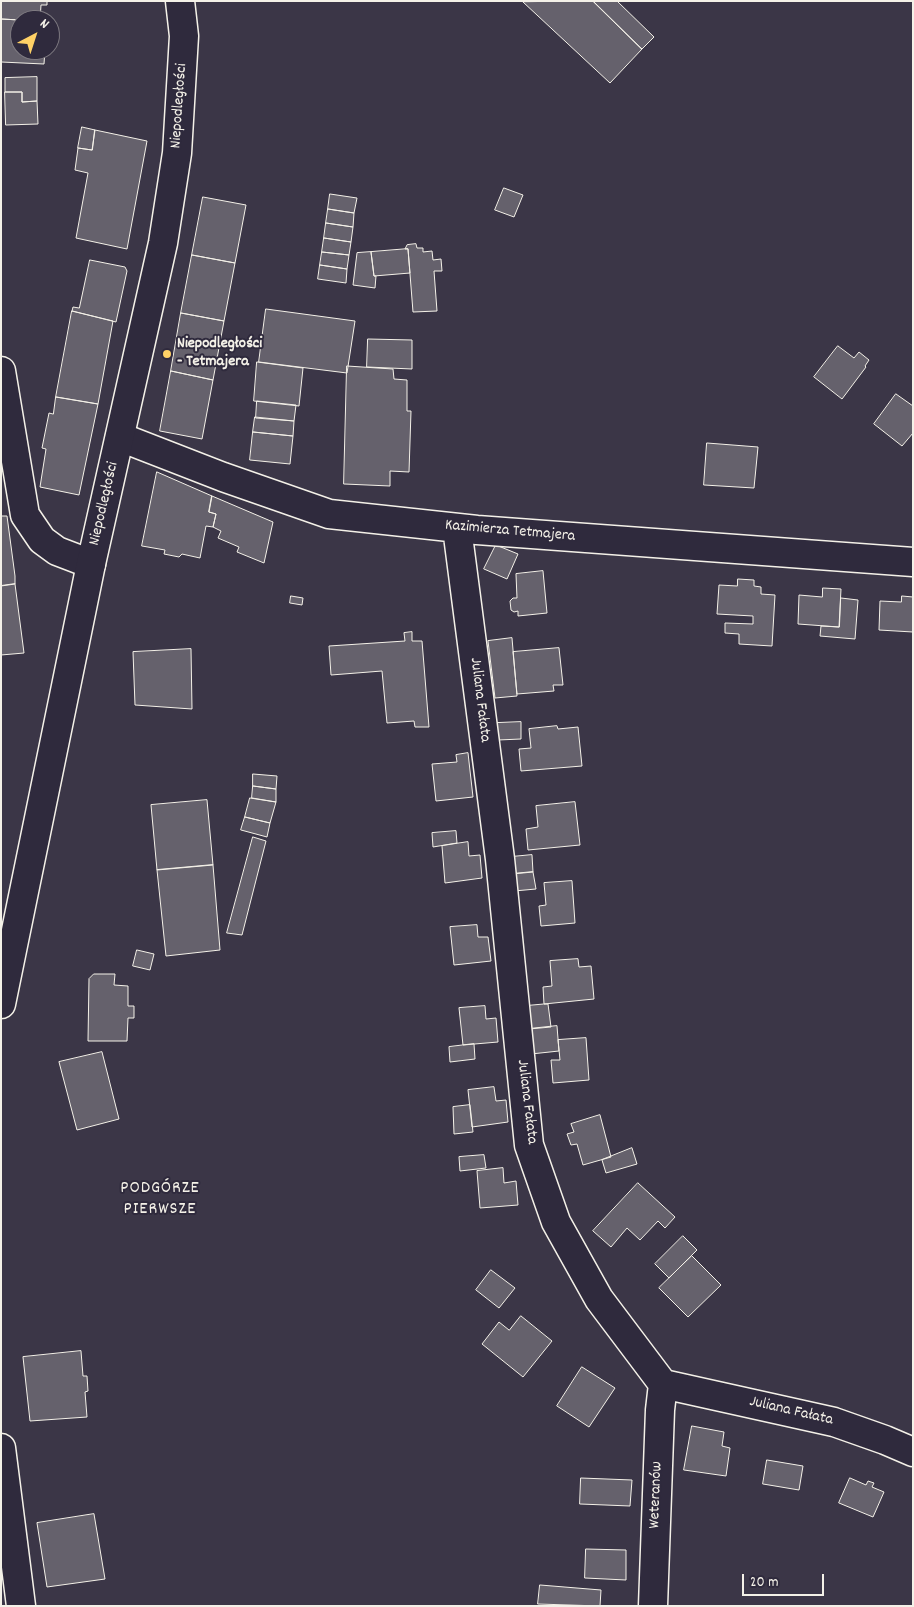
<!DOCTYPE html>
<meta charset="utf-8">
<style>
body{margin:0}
#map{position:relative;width:914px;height:1607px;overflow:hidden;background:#3b3647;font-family:Dekko,sans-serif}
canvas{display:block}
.frame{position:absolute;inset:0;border:2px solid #f4f1e8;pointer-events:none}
.north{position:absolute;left:10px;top:10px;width:50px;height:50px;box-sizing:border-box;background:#2f2a3d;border:1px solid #7e7a81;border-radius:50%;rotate:40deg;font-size:14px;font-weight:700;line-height:20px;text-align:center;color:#f4f1e8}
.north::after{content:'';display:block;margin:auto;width:18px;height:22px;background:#ffd166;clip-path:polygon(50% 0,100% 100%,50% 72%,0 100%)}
.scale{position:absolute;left:742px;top:1574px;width:82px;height:22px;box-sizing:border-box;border:2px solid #f4f1e8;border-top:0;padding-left:6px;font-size:15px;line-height:18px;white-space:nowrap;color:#f4f1e8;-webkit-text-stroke:4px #2f2a3d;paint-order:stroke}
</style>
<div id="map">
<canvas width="914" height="1607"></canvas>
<div class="frame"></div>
<div class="north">N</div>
<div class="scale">20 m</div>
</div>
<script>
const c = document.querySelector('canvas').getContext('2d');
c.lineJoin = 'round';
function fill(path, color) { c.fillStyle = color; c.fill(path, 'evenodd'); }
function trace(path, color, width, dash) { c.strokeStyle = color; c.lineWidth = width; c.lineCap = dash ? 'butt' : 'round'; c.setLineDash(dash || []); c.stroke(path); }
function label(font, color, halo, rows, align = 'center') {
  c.font = font + ' Dekko,sans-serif'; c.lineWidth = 4; c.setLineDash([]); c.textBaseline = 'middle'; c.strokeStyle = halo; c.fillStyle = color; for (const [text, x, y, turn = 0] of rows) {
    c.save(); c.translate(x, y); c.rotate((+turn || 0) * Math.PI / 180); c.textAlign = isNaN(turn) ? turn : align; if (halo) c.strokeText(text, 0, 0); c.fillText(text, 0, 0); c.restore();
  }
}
const building = new Path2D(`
 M1,1h46v4h-6l-1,15h-20l-19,-1z
 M593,1l49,48 -32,34 -87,-81z
 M593,1h24l37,36 -12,12z
 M1,19l19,1v30h25l-1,14 -43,-2z
 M37,77v24l-15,1v-10h-17v-14z
 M5,92h17v10l15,-1 1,23 -32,1z
 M82,127l13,3 -3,20 -14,-2z
 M95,130l52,11 -20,108 -51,-11 12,-65 -13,-3 3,-22 14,2z
 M504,188l19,7 -9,22 -19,-7z
 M330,194l27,4 -3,15 -26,-4z
 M203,197l43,8 -11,58 -43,-8z
 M328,209l26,4 -1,14 -27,-4z
 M326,223l27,4 -2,15 -27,-4z
 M324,238l27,4 -2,13 -27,-3z
 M416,244l1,4h6v4l9,-1 1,9 8,-1 1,12h-8l3,40 -24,1 -5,-63h-3l2,-4z
 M408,249l2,24 -36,3 -3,-24z
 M322,252l27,3 -2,14 -27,-4z
 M371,252l3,24h2l-1,12 -22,-3 4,-32z
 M192,255l43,8 -11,58 -43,-8z
 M90,260l35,7 2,4 -11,51 -44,-11 1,-4 6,1z
 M320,265l27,4 -1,14 -28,-4z
 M266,309l89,12 -8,52 -88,-11z
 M72,311l41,10 -15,83 -42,-7z
 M181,313l43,8 -11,59 -42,-9z
 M368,339l44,1v29l-45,-2z
 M838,346l16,12 5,-6 10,8 -4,6 1,1 -24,32 -28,-22z
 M257,362l46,6 -4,38 -45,-5z
 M347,366l46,3 1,10 13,1v31h4l-2,61 -19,-1v15l-46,-2z
 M171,371l42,9 -11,59 -42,-8z
 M896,394l17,12v27l-11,13 -28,-22z
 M56,397l42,7 -19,91 -39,-8 6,-38 -4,-1 7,-35 4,1z
 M257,401l39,4 -2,16 -38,-3z
 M255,417l39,4 -1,15 -40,-4z
 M253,432l40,4 -3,28 -40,-4z
 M707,443l51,4 -4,41 -50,-3z
 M157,472l55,24 -3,16 7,2 -3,13 -7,-1 -6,32 -18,-4 -3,3 -15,-3 1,-4 -23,-4z
 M212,496l61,26 -9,41 -27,-11 2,-5 -21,-9 3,-7 -8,-4 3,-13 -7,-2z
 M1,516h6l8,60v8l-14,2z
 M496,545l22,9 -11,25 -23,-10z
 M543,571l4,42 -29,3v-5l-4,1 -3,-2 -1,-9 3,-3h4l-1,-24z
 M738,579l16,1v6l7,1v7l14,1 -3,51 -33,-2v-10l-14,-1v-10l28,1v-8l-36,-2 2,-29 18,1z
 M15,584l9,69 -23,2v-69z
 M823,588l18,1 -2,38 -41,-3 1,-29 23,2z
 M291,596l12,2 -1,7 -12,-2z
 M902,596l11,1v35l-34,-2 1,-29 21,1z
 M841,598l17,2 -3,39 -35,-3 1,-10 18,1z
 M412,632v9h10l7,86h-14l-1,-6 -27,2 -5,-52 -51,4 -2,-29 76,-5 -1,-8z
 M512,638l5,58 -22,2 -7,-57z
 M559,648l4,37h-10l1,6 -37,3 -4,-42z
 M191,649l1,60 -57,-4 -2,-53z
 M521,722v17l-23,1 -1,-17z
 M557,726l1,3 20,-2 4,39 -61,5 -2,-22 12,-1 -2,-19z
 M468,753l5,44 -37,4 -4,-37 25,-2 -1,-7z
 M253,774l24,2 -1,13 -23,-3z
 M253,786l23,3v13l-24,-4z
 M250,798l26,4 -6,21 -25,-6z
 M207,800l6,65 -56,5 -6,-65z
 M575,802l5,43 -52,5 -2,-21 12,-2 -2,-21z
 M245,817l25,6 -3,14 -26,-7z
 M456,831l1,12 -24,4 -1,-14z
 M253,837l13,4 -24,94 -15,-2z
 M468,842l1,14 11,-1 2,23 -37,5 -3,-37z
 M532,855l1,17 -21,2 -1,-17z
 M213,865l7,85 -54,6 -9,-86z
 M533,872l3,17 -22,2 -2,-17z
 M572,881l3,42 -34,3 -2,-20 7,-1 -2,-22z
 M477,925l1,12h10l3,24 -37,4 -4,-38z
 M137,950l17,4 -4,16 -17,-4z
 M578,959l1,8 12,-1 3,33 -50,5 -1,-17 9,-1 -2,-25z
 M94,974h21l-1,11 14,1v20h6v12h-6l-1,23h-39l1,-62z
 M544,1004h4l3,23 -22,2 -3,-23z
 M485,1006l1,13 10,-1 2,24 -35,3 -4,-37z
 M557,1026l2,25 -28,3 -2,-25z
 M586,1038l3,42 -36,3 -2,-23h9l-2,-20z
 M474,1044l1,15 -25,3 -1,-15z
 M102,1052l17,67 -42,11 -18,-68z
 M494,1087l2,14 10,-1 2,22 -36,5 -4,-37z
 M470,1105l3,27 -19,2 -1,-27z
 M600,1115l11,42 -28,8 -6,-21 -6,1 -4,-11 7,-2 -3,-8z
 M632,1148l5,16 -31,9 -4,-13z
 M484,1155l2,13 -26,3 -1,-14z
 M503,1168l1,15 12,-2 2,24 -38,3 -3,-37z
 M638,1183l37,34 -10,11 -7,-7 -18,19 -13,-12 -16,19 -18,-16z
 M683,1236l14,14 -28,28 -14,-14z
 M692,1256l29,29 -33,32 -29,-29z
 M491,1270l24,18 -16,20 -23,-18z
 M521,1316l31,25 -29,36 -41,-33 17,-22 10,8z
 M81,1351l2,25h4l1,15 -3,1 2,25 -57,4 -7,-64z
 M582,1367l33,21 -26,39 -32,-21z
 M692,1426l32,6 -2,14 8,2 -4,28 -42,-6z
 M767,1460l36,6 -4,24 -36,-6z
 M581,1478l51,2 -2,26 -50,-2z
 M850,1478l16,7 2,-4 6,2 -2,4 12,5 -11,25 -34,-14z
 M94,1514l11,65 -58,8 -10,-64z
 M586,1549l40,1v30l-41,-2z
 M540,1585l61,5 -1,16 -62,-2z`);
fill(building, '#65616c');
trace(building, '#f4f1e8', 1);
const minor = new Path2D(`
 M1,371l24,144 17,25 15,11 34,13
 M120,437l103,40 106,37 148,16 436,32
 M457,528l43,331 29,286 27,77 43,77 64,85 171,38 51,18 28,12
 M653,1606l7,-196 3,-26`);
const tertiary = new Path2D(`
 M1,1004l90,-440 72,-321 14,-90 7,-117 -4,-35
 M1,1448l20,158`);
trace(minor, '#f4f1e8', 31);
trace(tertiary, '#f4f1e8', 31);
trace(minor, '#2f2a3d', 28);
trace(tertiary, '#2f2a3d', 28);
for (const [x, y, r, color] of [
 [167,354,5,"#ffd166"]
]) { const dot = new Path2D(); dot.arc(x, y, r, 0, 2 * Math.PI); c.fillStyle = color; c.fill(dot); trace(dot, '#2f2a3d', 2); }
label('16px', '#f4f1e8', '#2f2a3d', [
 ["Niepodległości",180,106,-86],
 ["Niepodległości",105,504,-77],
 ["Kazimierza Tetmajera",510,532,5],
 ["Juliana Fałata",479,700,83],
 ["Juliana Fałata",526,1102,83],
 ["Juliana Fałata",791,1412,13],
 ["Weteranów",657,1495,-88]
]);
label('bold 16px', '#f4f1e8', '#2f2a3d', [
 ["Niepodległości",177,345],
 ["- Tetmajera",177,363]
], 'left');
c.letterSpacing = '1px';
label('18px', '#f4f1e8', '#2f2a3d', [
 ["PODGÓRZE",160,1190],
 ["PIERWSZE",160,1211]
]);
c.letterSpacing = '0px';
</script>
